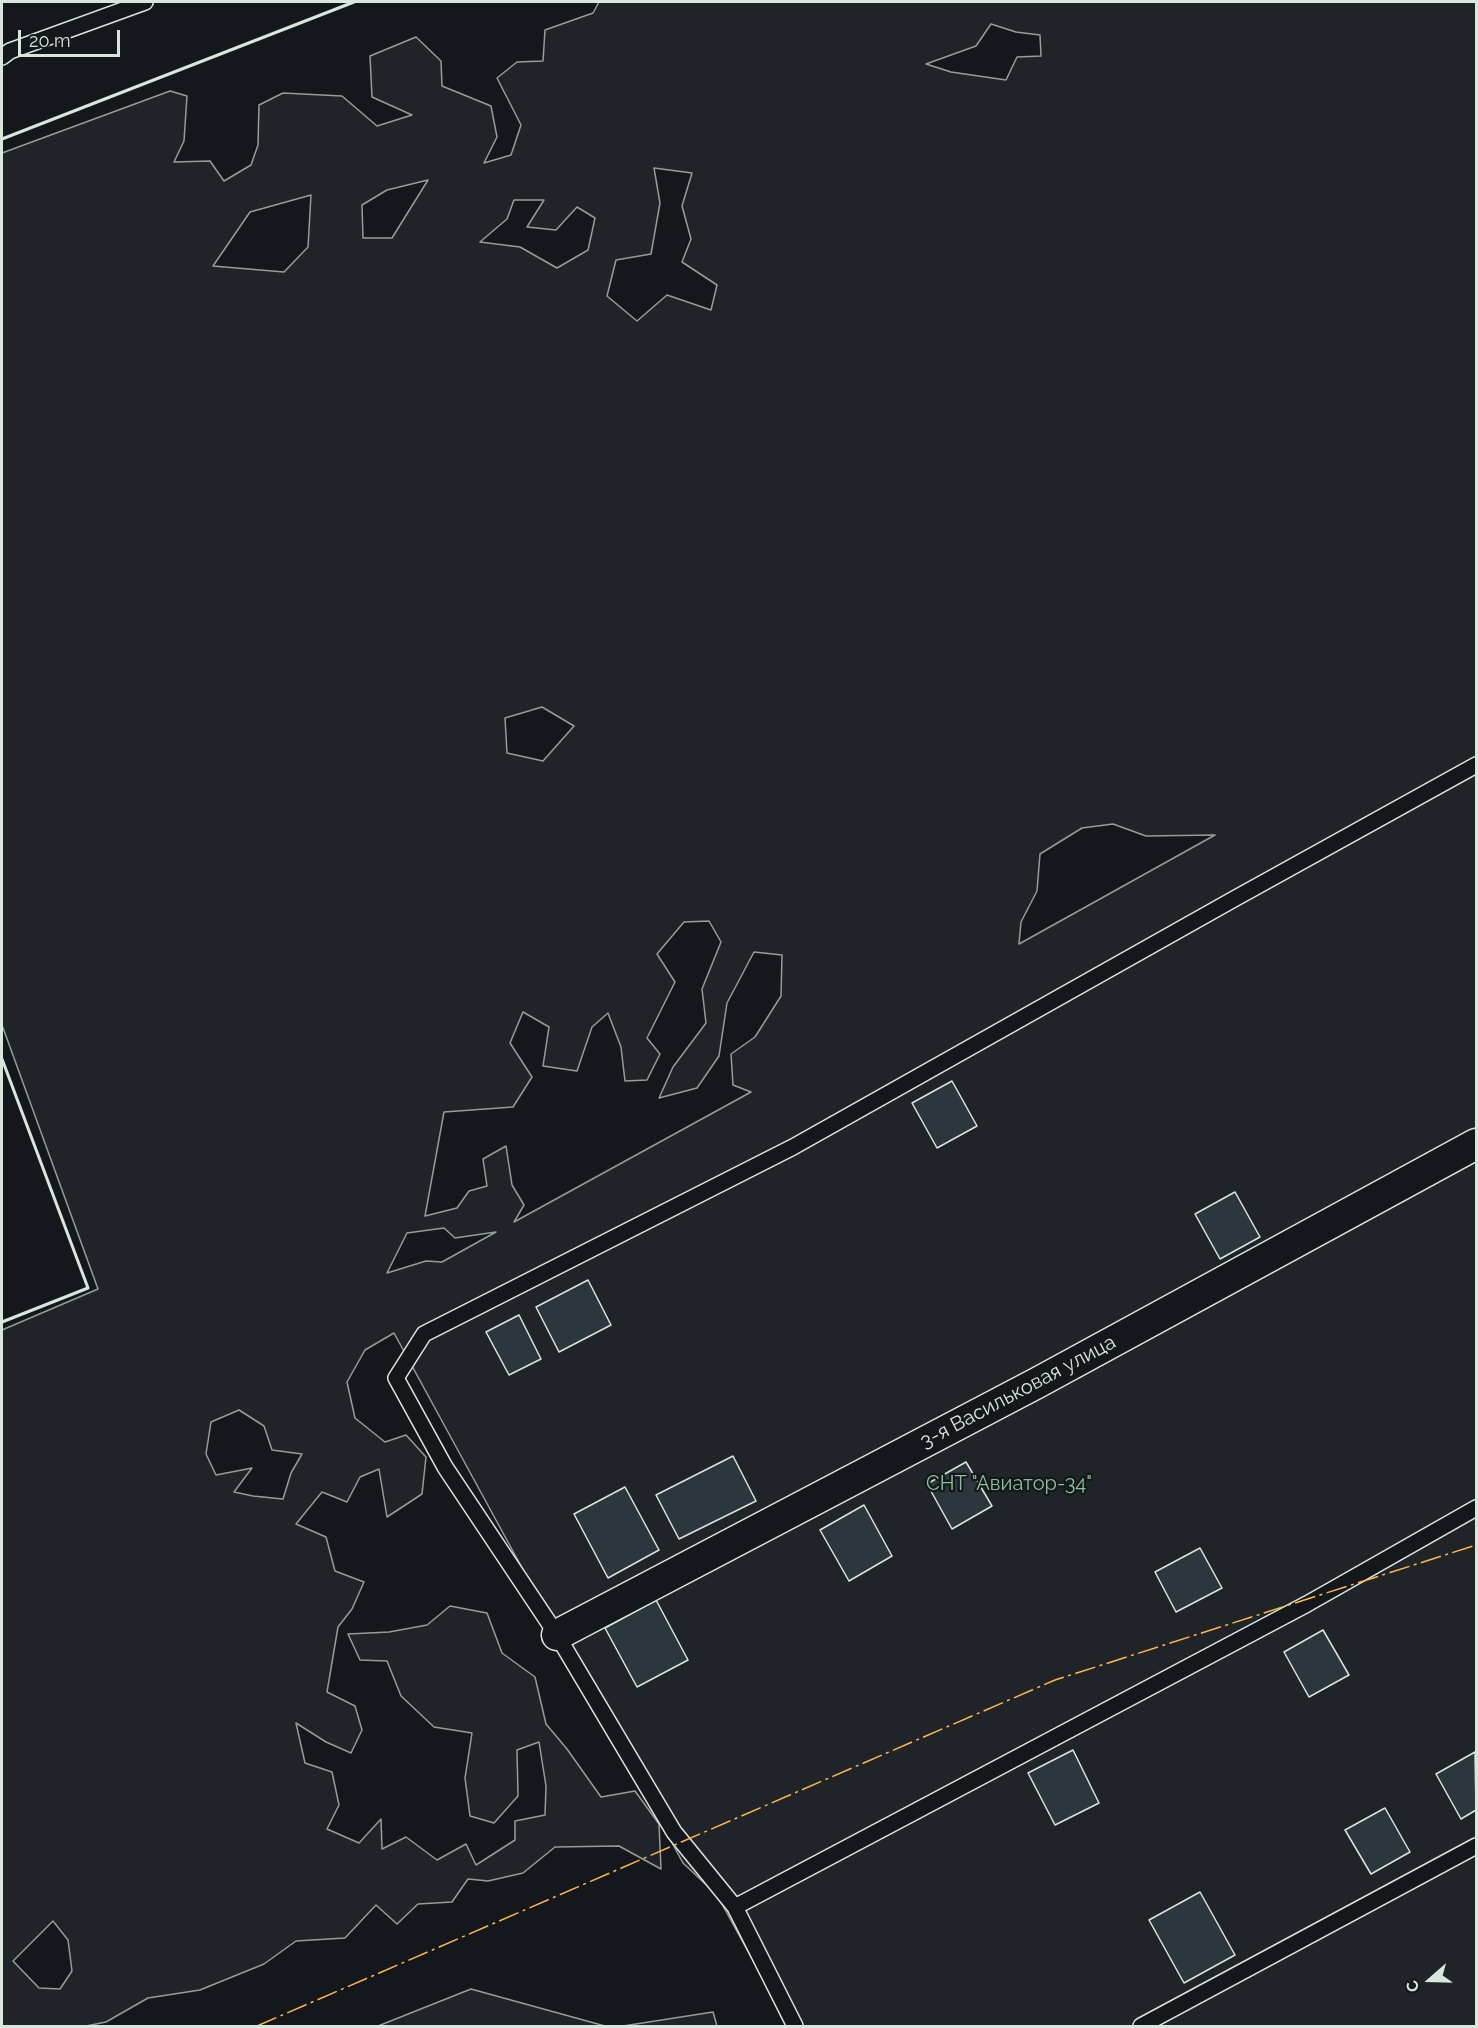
<!DOCTYPE html>
<meta charset="utf-8">
<style>
body{margin:0}
#map{position:relative;width:1478px;height:2028px;overflow:hidden;background:#14181c;font-family:Raleway,sans-serif}
canvas{display:block}
.frame{position:absolute;inset:0;border:3px solid #d8e6dc;pointer-events:none}
.north{position:absolute;left:1400px;top:1950px;width:60px;height:60px;-webkit-text-stroke:4px #14181c;paint-order:stroke;rotate:250deg;font-size:16px;font-weight:700;line-height:24px;text-align:center;color:#d8e6dc}
.north::after{content:'';display:block;margin:auto;width:21px;height:27px;background:#d8e6dc;clip-path:polygon(50% 0,100% 100%,50% 72%,0 100%)}
.scale{position:absolute;left:18px;top:30px;width:102px;height:27px;box-sizing:border-box;border:3px solid #d8e6dc;border-top:0;padding-left:8px;font-size:18px;line-height:21px;white-space:nowrap;color:#d8e6dc;-webkit-text-stroke:4px #14181c;paint-order:stroke}
</style>
<div id="map">
<canvas width="1478" height="2028"></canvas>
<div class="frame"></div>
<div class="north">С</div>
<div class="scale">20 m</div>
</div>
<script>
const c = document.querySelector('canvas').getContext('2d');
c.lineJoin = 'round';
function fill(path, color) { c.fillStyle = color; c.fill(path, 'evenodd'); }
function trace(path, color, width, dash) { c.strokeStyle = color; c.lineWidth = width; c.lineCap = dash ? 'butt' : 'round'; c.setLineDash(dash || []); c.stroke(path); }
function label(font, color, halo, rows, align = 'center') {
  c.font = font + ' Raleway,sans-serif'; c.lineWidth = 4.5; c.setLineDash([]); c.textBaseline = 'middle'; c.strokeStyle = halo; c.fillStyle = color; for (const [text, x, y, turn = 0] of rows) {
    c.save(); c.translate(x, y); c.rotate((+turn || 0) * Math.PI / 180); c.textAlign = isNaN(turn) ? turn : align; if (halo) c.strokeText(text, 0, 0); c.fillText(text, 0, 0); c.restore();
  }
}
const green = new Path2D(`
 M599,2h877v2024h-687l-72,-131 -34,-32 -289,-530 -29,17 -18,32 8,36 30,24 21,-7 20,22 -4,37 -35,23 -8,-48 -19,8 -13,25 -25,-10 -26,32 30,13 9,34 29,11 -12,27 -14,18 -11,65 28,14 7,24 -11,23 -25,-11 -30,-19 9,40 27,9 7,33 -12,24 32,14 22,-24 1,30 24,-12 31,23 29,-16 10,21 39,-25v-19l30,-6 1,-29 -7,-44 -22,8 1,46 -24,27 -24,-7 -5,-38 7,-45 -38,-6 -33,-31 -14,-35 -27,-1 -12,-26 41,-2 38,-7 23,-19 37,7 15,40 33,24 11,47 21,25 34,48 34,-6 24,33 2,45 -42,-23 -64,1 -32,26 -35,8 -20,-2 -16,23 -34,2 -21,20 -21,-19 -31,33 -49,3 -32,23 -64,26 -52,8 -42,24 -20,4h-84v-696l96,-41 -96,-264v-872l168,-62 17,5 -3,45 -10,21 36,-1 14,20 27,-16 7,-20 1,-40 24,-12 59,3 35,30 35,-11 -40,-18 -2,-41 46,-19 25,24 1,25 49,20 6,31 -13,26 27,-8 10,-30 -24,-47 20,-16 26,-1 2,-31 48,-17zM991,24l25,8 24,3 1,21 -24,1 -11,23 -55,-8 -25,-8 50,-18zM654,168l38,5 -10,33 9,33 -9,23 35,23 -6,25 -44,-15 -30,26 -30,-25 9,-36 35,-6 9,-51zM428,180l-36,58h-29l-1,-33 25,-15zM311,195l-3,52 -24,25 -71,-6 37,-54zM514,200h30l-17,27 29,3 21,-23 18,11 -7,32 -31,18 -37,-21 -40,-5 27,-23zM542,707l32,19 -31,35 -36,-8 -2,-35zM1113,824l33,12 69,-1 -196,109 2,-22 16,-31 3,-37 42,-26zM709,921l12,21 -19,47 4,34 -33,44 -14,31 38,-10 22,-32 8,-53 27,-51 28,3 -1,41 -26,41 -24,17 2,31 18,7 -237,130 10,-17 -12,-20 -6,-39 -23,13 4,27 -18,5 -12,17 -32,8 19,-104 69,-5 19,-30 -22,-34 13,-31 26,15 -6,39 34,5 15,-44 16,-14 13,34 4,34 22,-1 13,-26 -13,-16 28,-56 -18,-28 27,-32zM444,1228l11,10 41,-6 -54,30 -16,-1 -39,12 20,-40zM239,1410l25,16 8,24 30,4 -11,19 -8,26 -30,-3 -19,-4 18,-24 -36,7 -10,-21 5,-32zM53,1921l15,19 4,31 -12,18 -21,-1 -26,-27z
 M471,1989l134,37h-227z
 M713,2012l4,14h-94z`);
fill(green, '#202428');
trace(green, '#939e99', 1.5);
const building = new Path2D(`
 M952,1081l25,45 -40,22 -25,-45z
 M1235,1192l25,45 -40,22 -25,-45z
 M588,1280l23,45 -52,27 -23,-45z
 M519,1315l22,44 -32,16 -23,-43z
 M733,1456l23,45 -77,38 -23,-44z
 M966,1462l26,44 -40,23 -25,-45z
 M625,1487l34,63 -51,28 -34,-64z
 M864,1505l28,51 -43,25 -29,-51z
 M1200,1548l22,40 -46,24 -21,-40z
 M656,1600l32,60 -51,27 -32,-59z
 M1323,1630l26,45 -40,22 -25,-45z
 M1073,1750l26,53 -44,22 -27,-52z
 M1475,1752l1,58 -15,9 -25,-45z
 M1385,1808l25,44 -39,22 -26,-44z
 M1200,1892l35,63 -51,28 -35,-63z`);
fill(building, '#2c363c');
trace(building, '#d8e6dc', 1.5);
const lane = new Path2D(`
 M2,57l8,-6 135,-49
 M735,1907l572,-303 169,-96
 M795,2026l-60,-119 -61,-75 -117,-197 -112,-168 -49,-89 28,-44 369,-187 441,-248 242,-134
 M1141,2026l335,-180`);
const street = new Path2D(`
 M557,1635l480,-252 439,-239`);
trace(lane, '#d8e6dc', 18);
trace(street, '#d8e6dc', 33);
trace(lane, '#14181c', 15);
trace(street, '#14181c', 30);
trace(new Path2D(`
 M2,139l352,-137
 M2,1059l86,229 -86,34`), '#d8e6dc', 3);
trace(new Path2D(`
 M257,2026l798,-346 421,-135`), '#ffb74d', 1.5, [21, 4.5, 3, 4.5]);
label('20px', '#d8e6dc', '#14181c', [
 ["3-я Васильковая улица",1018,1392,-28]
]);
label('20px', '#8ac095', '#14181c', [
 ["СНТ \"Авиатор-34\"",1009,1484]
]);
</script>
